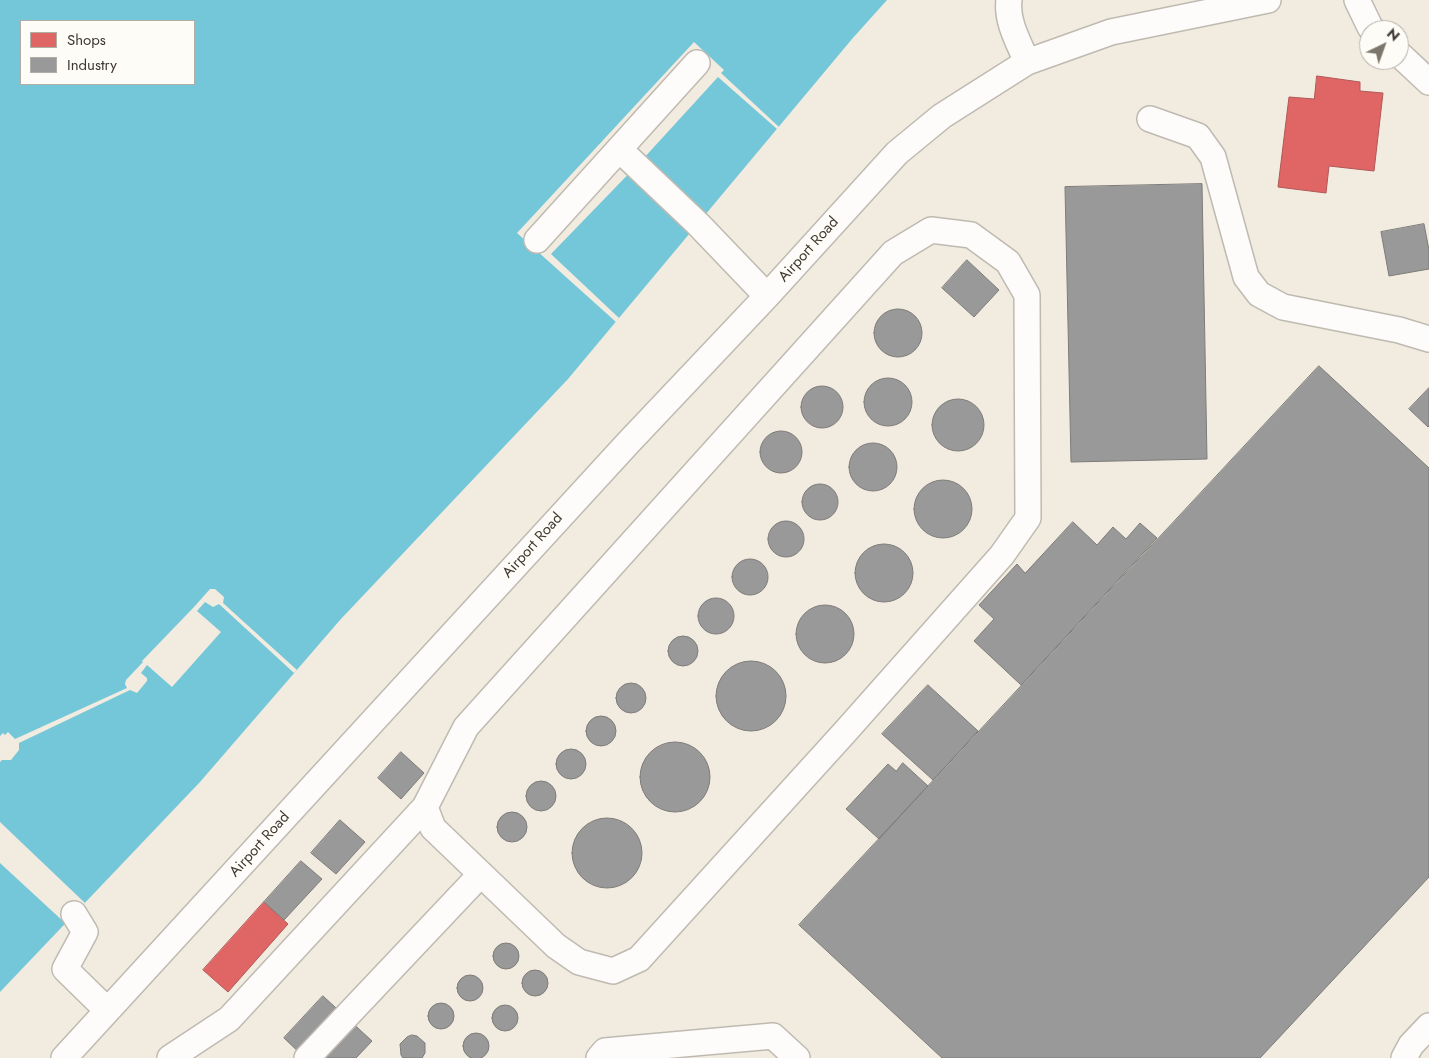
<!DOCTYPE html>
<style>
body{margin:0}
#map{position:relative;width:1429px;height:1058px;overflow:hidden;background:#f2ebe0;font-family:Jost,sans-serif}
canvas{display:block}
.legend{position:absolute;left:20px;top:20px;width:175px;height:65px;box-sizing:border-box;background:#fefcf7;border:1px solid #b1ada7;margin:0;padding:6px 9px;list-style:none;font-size:15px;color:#3d372f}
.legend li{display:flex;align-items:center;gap:10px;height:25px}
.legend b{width:25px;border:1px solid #b1ada7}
.north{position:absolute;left:1359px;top:20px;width:50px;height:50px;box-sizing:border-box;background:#fefcf7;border:1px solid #b1ada7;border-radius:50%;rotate:42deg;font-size:14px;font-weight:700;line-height:20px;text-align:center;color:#3d372f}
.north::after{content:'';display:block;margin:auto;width:18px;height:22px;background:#7c766d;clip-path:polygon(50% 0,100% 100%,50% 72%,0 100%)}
</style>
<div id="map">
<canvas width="1429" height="1058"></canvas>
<ul class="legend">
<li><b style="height:14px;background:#e06666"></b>Shops</li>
<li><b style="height:14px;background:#999"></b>Industry</li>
</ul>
<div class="north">N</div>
</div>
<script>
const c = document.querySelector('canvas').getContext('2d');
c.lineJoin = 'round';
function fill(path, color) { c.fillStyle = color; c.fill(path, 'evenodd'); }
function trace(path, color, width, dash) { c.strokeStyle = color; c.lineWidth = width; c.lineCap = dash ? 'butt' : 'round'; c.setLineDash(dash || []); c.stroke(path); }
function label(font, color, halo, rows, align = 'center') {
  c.font = font + ' Jost,sans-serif'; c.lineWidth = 5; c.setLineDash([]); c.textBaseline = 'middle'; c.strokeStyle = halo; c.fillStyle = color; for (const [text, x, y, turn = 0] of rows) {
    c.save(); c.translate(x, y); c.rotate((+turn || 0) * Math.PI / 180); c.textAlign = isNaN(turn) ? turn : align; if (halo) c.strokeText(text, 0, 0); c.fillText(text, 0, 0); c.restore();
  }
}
fill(new Path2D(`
 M0,0h887l-35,39 -284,340 -228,241 -140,162 -200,210zM21,21h173v63h-173z`), '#73c7d8');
fill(new Path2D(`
 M694,42l30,28 -3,3 58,54 -2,2 -59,-52 -75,82 -92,95 68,64 -3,4 -99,-89z
 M210,589h5l9,8 -1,6 74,67 -3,3 -75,-69 -6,3 -8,-5 -8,9 24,21 -49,55 -25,-22 -6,8 6,5v3l-10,12 -7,-3 -111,53v7l-8,10h-9l-2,2v-26l3,-3 2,2 3,-3 7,7 112,-51 -2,-4 1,-4 17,-18 -1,-1 52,-54z
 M0,822l85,81 -20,20 -65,-60z`), '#f2ebe0');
const shops = new Path2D(`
 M1317,76l43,6v9l23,2 -9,78 -45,-5 -3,27 -48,-6 11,-90 25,2z
 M264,902l24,22 -60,68 -25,-22z`);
fill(shops, '#e06666');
trace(shops, '#af5856', 1);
const industry = new Path2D(`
 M1202,184l5,275 -136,3 -6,-275z
 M1424,224l5,26v19l-40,7 -8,-44z
 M967,260l32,30 -25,27 -32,-29z
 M874 333a24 24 0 1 1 48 0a24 24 0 1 1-48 0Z
 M1319,366l110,102v409l-169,181h-318l-143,-133z
 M864 402a24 24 0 1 1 48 0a24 24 0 1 1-48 0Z
 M801 407a21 21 0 1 1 42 0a21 21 0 1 1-42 0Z
 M1429,388v38l-1,1 -19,-18z
 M932 425a26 26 0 1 1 52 0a26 26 0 1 1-52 0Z
 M760 452a21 21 0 1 1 42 0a21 21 0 1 1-42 0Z
 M849 467a24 24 0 1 1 48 0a24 24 0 1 1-48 0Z
 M914 509a29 29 0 1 1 58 0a29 29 0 1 1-58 0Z
 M802 502a18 18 0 1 1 36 0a18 18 0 1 1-36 0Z
 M768 539a18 18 0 1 1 36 0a18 18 0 1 1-36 0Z
 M1073,522l24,23 16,-18 13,12 14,-16 17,15 -136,147 -47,-44 20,-22 -15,-14 38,-41 8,9z
 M855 573a29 29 0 1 1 58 0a29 29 0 1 1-58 0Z
 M732 577a18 18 0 1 1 36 0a18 18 0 1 1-36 0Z
 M698 616a18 18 0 1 1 36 0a18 18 0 1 1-36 0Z
 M796 634a29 29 0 1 1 58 0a29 29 0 1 1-58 0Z
 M668 651a15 15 0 1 1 30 0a15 15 0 1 1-30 0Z
 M716 696a35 35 0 1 1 70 0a35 35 0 1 1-70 0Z
 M616 698a15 15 0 1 1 30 0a15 15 0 1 1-30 0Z
 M928,685l50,46 -45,49 -51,-46z
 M586 731a15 15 0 1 1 30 0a15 15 0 1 1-30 0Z
 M640 777a35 35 0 1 1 70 0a35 35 0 1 1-70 0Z
 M556 764a15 15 0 1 1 30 0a15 15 0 1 1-30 0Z
 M401,752l23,21 -23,26 -23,-21z
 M903,763l25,23 -49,53 -33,-30 42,-45 8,7z
 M526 796a15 15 0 1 1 30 0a15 15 0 1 1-30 0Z
 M497 827a15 15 0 1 1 30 0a15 15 0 1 1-30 0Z
 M572 853a35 35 0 1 1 70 0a35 35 0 1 1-70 0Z
 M340,820l25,22 -29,32 -25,-21z
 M301,861l21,18 -38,41 -20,-18z
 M493 956a13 13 0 1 1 26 0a13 13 0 1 1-26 0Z
 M522 983a13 13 0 1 1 26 0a13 13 0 1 1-26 0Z
 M457 988a13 13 0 1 1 26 0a13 13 0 1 1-26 0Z
 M323,996l49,45 -16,17h-51l-21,-20z
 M428 1016a13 13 0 1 1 26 0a13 13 0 1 1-26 0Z
 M492 1018a13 13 0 1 1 26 0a13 13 0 1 1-26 0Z
 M463 1046a13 13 0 1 1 26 0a13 13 0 1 1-26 0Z
 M412,1035l5,1 8,7v10l-3,5h-19l-2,-3 -1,-11 7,-7z`);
fill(industry, '#999');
trace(industry, '#7d7c79', 1);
const minor = new Path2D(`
 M1009,0c-3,21 10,43 18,62
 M1357,0l13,27 3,3
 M1399,54l30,28
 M1150,119l48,17 15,21 33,120 13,17 24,13 116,23 30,9
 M619,149l79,75 69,72
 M537,240l160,-177
 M74,914l11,18 -20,37 42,41
 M64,1058l564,-615 139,-147 130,-143 45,-37 85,-54 84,-30 157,-32
 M170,1058l59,-39 196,-212 41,-80 427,-474 38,-23 40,5 37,27 19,33 1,223 -26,37 -157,177 -206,227 -26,12 -34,-9 -23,-16 -123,-118 -8,-21
 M307,1058l174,-184
 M599,1058l6,-7 168,-15 24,22
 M1404,1058l7,-13 18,-19`);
trace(minor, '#bfbab1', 28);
trace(minor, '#fdfcfa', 25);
label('15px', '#3d372f', '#fefcf7', [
 ["Airport Road",809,250,-48],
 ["Airport Road",533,546,-48],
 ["Airport Road",260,845,-48]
]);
</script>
